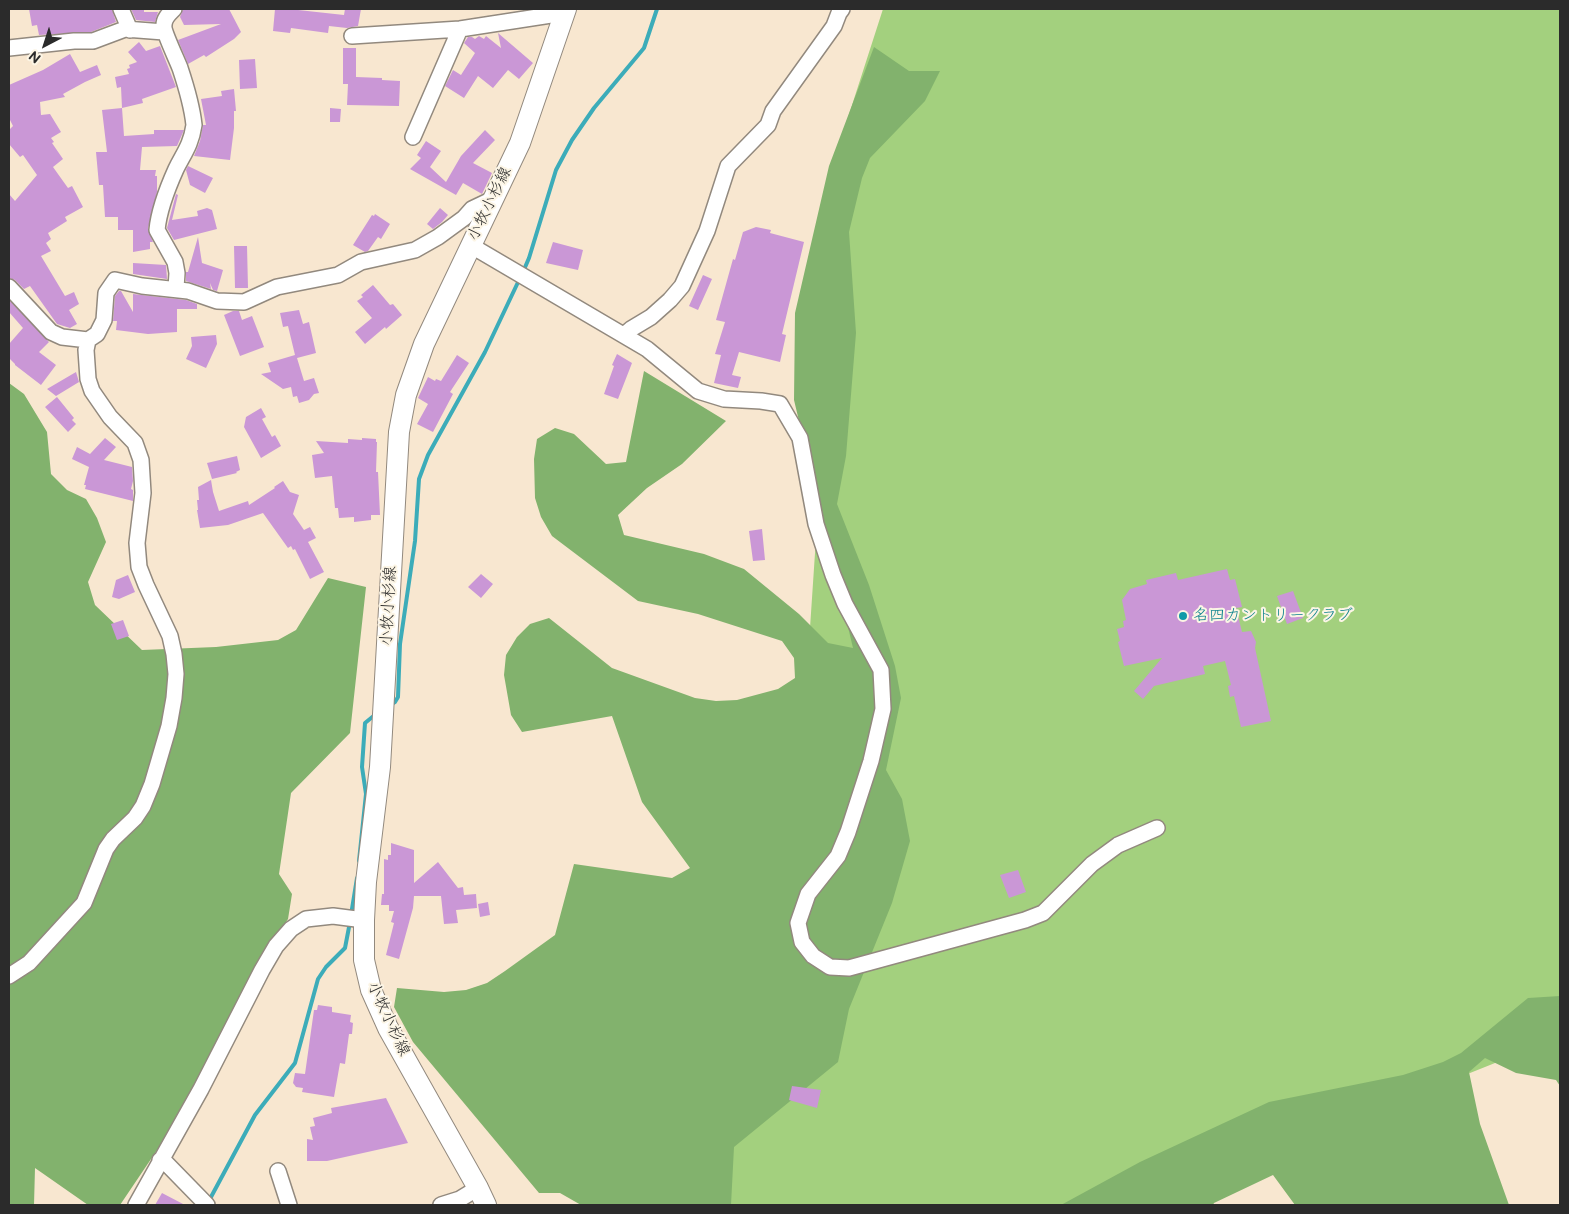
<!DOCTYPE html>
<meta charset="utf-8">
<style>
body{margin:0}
#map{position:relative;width:1569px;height:1214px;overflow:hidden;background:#f8e7d0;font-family:"Balsamiq Sans",sans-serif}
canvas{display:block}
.frame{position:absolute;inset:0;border:10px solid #2b2b2b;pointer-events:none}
.north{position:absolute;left:20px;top:20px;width:50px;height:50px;-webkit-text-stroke:4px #fcf5e5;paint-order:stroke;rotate:220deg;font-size:14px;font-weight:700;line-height:20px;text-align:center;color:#2b2b2b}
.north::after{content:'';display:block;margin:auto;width:18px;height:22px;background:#2b2b2b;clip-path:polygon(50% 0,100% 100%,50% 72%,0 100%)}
</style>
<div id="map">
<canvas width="1569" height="1214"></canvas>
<div class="frame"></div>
<div class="north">N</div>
</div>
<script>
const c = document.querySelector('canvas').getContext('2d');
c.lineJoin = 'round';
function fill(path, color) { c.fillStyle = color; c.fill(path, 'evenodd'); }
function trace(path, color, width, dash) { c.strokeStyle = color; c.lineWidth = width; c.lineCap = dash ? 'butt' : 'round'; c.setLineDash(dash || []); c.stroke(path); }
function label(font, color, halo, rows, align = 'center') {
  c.font = font + ' "Balsamiq Sans","Klee One",sans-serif'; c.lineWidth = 4; c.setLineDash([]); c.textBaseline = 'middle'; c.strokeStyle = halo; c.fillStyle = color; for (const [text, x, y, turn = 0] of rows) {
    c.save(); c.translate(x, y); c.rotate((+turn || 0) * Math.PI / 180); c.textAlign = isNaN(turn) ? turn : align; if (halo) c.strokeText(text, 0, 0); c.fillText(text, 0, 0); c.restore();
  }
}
fill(new Path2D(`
 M883,9h677v1028l-420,168h-458l120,-457 41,-615z`), '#a3d07e');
fill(new Path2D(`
 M874,47l35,24h31l-15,30 -55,57 -8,20 -13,54 7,101 -10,123 -9,48 32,81 26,81 6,32 -15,72 16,29 8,42 -18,62 -43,106 -11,53 -104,85 -3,58h-150l-21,-12h-21l-126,-151 -19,-35 3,-19 47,4 22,-2 21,-7 18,-12 50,-36 19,-71 98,14 18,-10 -48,-66 -30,-86 -90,16 -11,-17 -7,-40 2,-20 11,-18 13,-13 19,-6 63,50 83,30 21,3 21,-1 41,-11 17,-11 -1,-20 -12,-17 -84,-27 -60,-13 -86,-65 -11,-19 -6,-19 -1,-39 3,-20 18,-11 19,6 32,30 20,-2 18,-91 82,50 -44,43 -35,24 -29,27 6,20 80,19 40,15 55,45 29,29 25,5 -59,-248 1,-87 34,-147z
 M9,383l15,11 23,38 4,42 16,16 19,9 11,19 9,24 -18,40 7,23 47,45 74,-3 62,-7 18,-10 32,-52 38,9 -16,146 -59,60 -12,81 13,20 -4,25 -32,47 -78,153 -58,86h-32l-53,-37 -1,37h-25z
 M1560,996v90l-4,-6 -40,-7 -31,-15 -16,14 11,52 29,81h-214l-22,-30 -59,28 -1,2h-152l79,-43 129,-60 134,-27 40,-13 18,-9 67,-55z`), '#82b26d');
trace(new Path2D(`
 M523,272l6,-14 27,-88 16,-30 22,-32 50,-60 13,-39
 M390,705l5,-3 3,-5 2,-53 15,-103 4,-62 9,-24 57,-103 35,-74
 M359,861l7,-67 -4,-27 3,-44 11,-9
 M351,915l6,-37
 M211,1197l44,-82 40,-52 23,-84 8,-12 19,-19 5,-26`), '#3cacb9', 4);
fill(new Path2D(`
 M29,9h83l4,13 -25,10 -52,3 -2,-10 -5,1z
 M131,9h13v3h14l-3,10 -19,-2z
 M183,9h46l12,23 -7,7 -28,18 -2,-2 -16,9 -10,-24 43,-16 -37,1 -4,-8z
 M275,9h14l55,6 1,-6h16l-3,17 -11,2 -18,-2 -1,7 -37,-5 -1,5 -17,-2z
 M498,33l35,30 -14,16 -11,-9 -15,18 -15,-12 -14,22 -19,-12 8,-16 8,5 14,-22 -11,-10 4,-6h4l3,2 4,-3 5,3 2,-3 15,12z
 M139,42l7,9 14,-5 16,41 -34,12 1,4 -21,5 -1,-21 -4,1 -2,-11 14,-3 -2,-5 3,-1 -1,-3 8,-3 -9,-10z
 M343,48h13v29l26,1v2l18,1 -1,25 -52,-1 1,-21h-5z
 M70,54l10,18 17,-7 4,10 -16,7 -22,12 2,3 -25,5 1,13 9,-1 11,18 -10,6 3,4 -2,1 11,16 -10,8 15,21 4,-2 11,21 -18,10 2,4 -19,12 3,6 -5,4 5,8 -10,5 24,40 9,-4 5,12 -10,6 8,14 -7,4 -13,-4 -27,-38 -6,3 -9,-9 -6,-2v-84l6,7 22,-26 -14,-20 -3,2 -11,-13v-14l4,-4 -4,-8v-33l34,-15z
 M255,59l2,29 -17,1 -1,-29z
 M234,89l2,22h-2v17l-4,32 -36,-4 6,-15 3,-16h3l-5,-26 21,-3 -1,-5z
 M122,108l2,28 30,-2v-4h30l-7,16 -35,1 -2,23h16l-1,6h2v16l-9,37 5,13h-3v7l-17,3v-22h-15v-13h-13l-2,-32h-4l-3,-33h11l-5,-42z
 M330,108l11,1 -1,13h-10z
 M485,130l10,10 -22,23 19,10 -10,21 -19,-11 -7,12 -46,-26 11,-11 -4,-3 9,-14 15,10 -11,16 16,15 15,-26z
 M188,166l25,12 -8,15 -15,-8 -4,-15z
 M176,194l2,1 -6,25 26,-4 -1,-5 10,-3 5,2 5,19 -43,11 -7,-12z
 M440,208l8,7 -6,7 -9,7 -6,-5z
 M375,214l15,10 -9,15 -3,-2 -10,14 -3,1 -12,-7 19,-30 2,1z
 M756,227l15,3 -1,3 34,9 -22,92 4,1 -6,27 -41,-10 -7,23 9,2 -3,11 -24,-5 7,-28 -6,-1 10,-32 -9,-2 17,-61 2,1 8,-28z
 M198,237l4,26 21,7 -6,21 -4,-1 -3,-7 1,6 -25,-8v-9h2z
 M553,242l30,8 -5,20 -32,-7z
 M234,246h13l1,42h-13z
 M133,263l33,2 1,14 -34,-5z
 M703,275l9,4 -14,31 -9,-4z
 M373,285l17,20 3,-1 9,11 -16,14 -1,-2 -20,17 -10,-12 17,-14 -15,-17 6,-4 -2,-2z
 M119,291h2l12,21v-18l53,6 11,4v5h-20v23l-29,2 -32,-4 1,-9h-4l2,-25z
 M9,300l40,42 -10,10 17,13 -15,20 -26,-20v-1l-6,-6v-14l14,-16 -14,-16z
 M299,310l4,14 6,-2 7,31 -19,5 7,23 10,-3 5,15 -5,1 -5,6 -10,3 -2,-7 -4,1 -2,-10 -8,2 -22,-15 10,-2 -3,-9 27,-8 -7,-29 -5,1 -3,-14z
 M233,311h6l3,9 10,-4 12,31 -24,9 -16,-41z
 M216,335l1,9 -11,24 -20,-9 6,-13 -1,-9z
 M617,354l15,9 -14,36 -14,-5 10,-28 -2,-1z
 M457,355l12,8 -19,29 3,2 -20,38 -16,-8 11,-20 -10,-6 10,-21 7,4 1,-2 5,2z
 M76,372l3,10 -23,14 -9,-7z
 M57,397l17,21 -2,2 4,4 -8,8 -23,-25z
 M261,408l5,9 -4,2 10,18 3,-2 6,11 -20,12 -17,-31 2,-10z
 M105,438l11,9 -12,13 28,7 1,14 -2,8 2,1v11l-48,-12 1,-4h-2l5,-18 -17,-8 5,-12 13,7z
 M362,438l14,1v3h1l-1,30h2l2,43h-9v5l-17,2v-5l-15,1 -1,-10h-3l-3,-32 -17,2 -3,-23 12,-2 -8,-12 32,2v-4l14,1z
 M237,456l3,14 -4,2 1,1 -25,6 -5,-16z
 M211,480l2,12 6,19 29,-10 1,4 26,-17 -1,-1 9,-6 7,11 9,3 -6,19 11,16 6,-3 6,11 -8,4 16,30 -14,7 -15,-30 -2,1 -2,-4 -3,2 -25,-35 -35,12 -28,3 -3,-18h1l-1,-10h2l-1,-13z
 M762,529l3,31 -12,1 -4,-30z
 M1227,569l3,11 5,-1 7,28 -6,1 6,24 9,-1 5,11 -1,6 16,73 -30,6 -7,-31 -4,1 -2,-11 3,-1 -6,-24 -22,5 2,8 -51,12 -11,13 -9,-8 28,-33 -38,8 -6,-24 2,-1 -3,-12 7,-2 -1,-6 3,-1 -4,-20 8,-11 17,-5 -1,-4 30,-7 2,7z
 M481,574l12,10 -12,14 -13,-11z
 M128,575l7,17 -16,7 -7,-2 4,-17z
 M1293,591l10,27 -16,6 -10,-28z
 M123,620l6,16 -12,4 -6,-16z
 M391,843l23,7v33l24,-21 20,26 5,-1 1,8 12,-1 1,14 -21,2 2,13 -14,1 -3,-28h-27l-1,12 -14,51 -13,-4 8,-32 -3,-1 3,-11h-5v-6h-8l1,-11h2v-35l4,1v-5h3z
 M1018,870l8,22 -17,6 -9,-23z
 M488,902l2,13 -10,2 -2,-13z
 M318,1005l14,2v5l19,3 -1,7 3,1 -1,11h-3l-4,30 -5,-1 -6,34 -32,-5 1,-4 -7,-1 -3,-4 2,-10 10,1 9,-64h3z
 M792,1086l29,4 -4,18 -28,-8z
 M386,1098l22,45 -81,18h-20v-22l6,1 -3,-13 5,-1 -2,-8 19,-5 -1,-5z
 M162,1193l23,12h-30z`), '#ca97d6');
const minor = new Path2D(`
 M121,9l9,21
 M174,9c-5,5 -10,9 -10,16 -1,6 13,35 16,43 6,18 12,38 14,57 -3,20 -10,28 -18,44 -9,20 -17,40 -19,61l18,32 2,11 -1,15
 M352,36l108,-7 104,-16
 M9,48l65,-7h19l32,-12 39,3
 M413,137l47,-108
 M470,245l177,104 51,42 26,8 37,2 19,3 20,34 16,86 17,51 12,29 36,66 2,39 -12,52 -23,71 -10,24 -30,38 -10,29 4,19 11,14 17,11 19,1 176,-48 18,-7 49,-49 26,-19 39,-17
 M9,287l42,45 11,5 26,3 9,-6 7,-14 2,-27 9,-13 27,6 46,5 29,10 27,1 33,-15 61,-12 23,-13 54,-12 23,-13 26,-19 8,-9 21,-10
 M624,335l7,-6 20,-12 19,-17 12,-14 25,-55 21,-65 40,-41 5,-14 61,-85 5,-13 3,-4
 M9,976l20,-13 55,-60 22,-54 7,-10 22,-21 8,-12 9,-22 17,-58 5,-28 2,-24 -2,-20 -4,-18 -24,-51 -7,-18 -2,-24 6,-50 -2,-33 -6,-17 -25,-26 -18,-26 -4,-12 -2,-29 2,-10
 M160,1160l6,3 41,42
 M278,1171l11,34
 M136,1205l65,-116 61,-119 14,-24 15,-17 15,-10 27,-3 31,4
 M441,1205l19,-6 18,-11`);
const major = new Path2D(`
 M486,1205l-8,-17 -90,-160 -17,-38 -7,-30v-40l2,-38 14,-115 19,-335 7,-37 18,-51 96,-201 46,-134`);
trace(minor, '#92897e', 18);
trace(major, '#92897e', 22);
trace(minor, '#fff', 15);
trace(major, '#fff', 20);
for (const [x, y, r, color] of [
 [1183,616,5,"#0f9aa8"]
]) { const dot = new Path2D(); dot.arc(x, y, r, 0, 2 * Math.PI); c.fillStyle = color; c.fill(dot); trace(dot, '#fcf5e5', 2); }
label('16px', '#2b2b2b', '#fcf5e5', [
 ["小牧小杉線",490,204,-64],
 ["小牧小杉線",389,606,-87],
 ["小牧小杉線",388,1019,65]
]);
label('16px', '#0d838f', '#fcf5e5', [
 ["名四カントリークラブ",1193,616]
], 'left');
</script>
